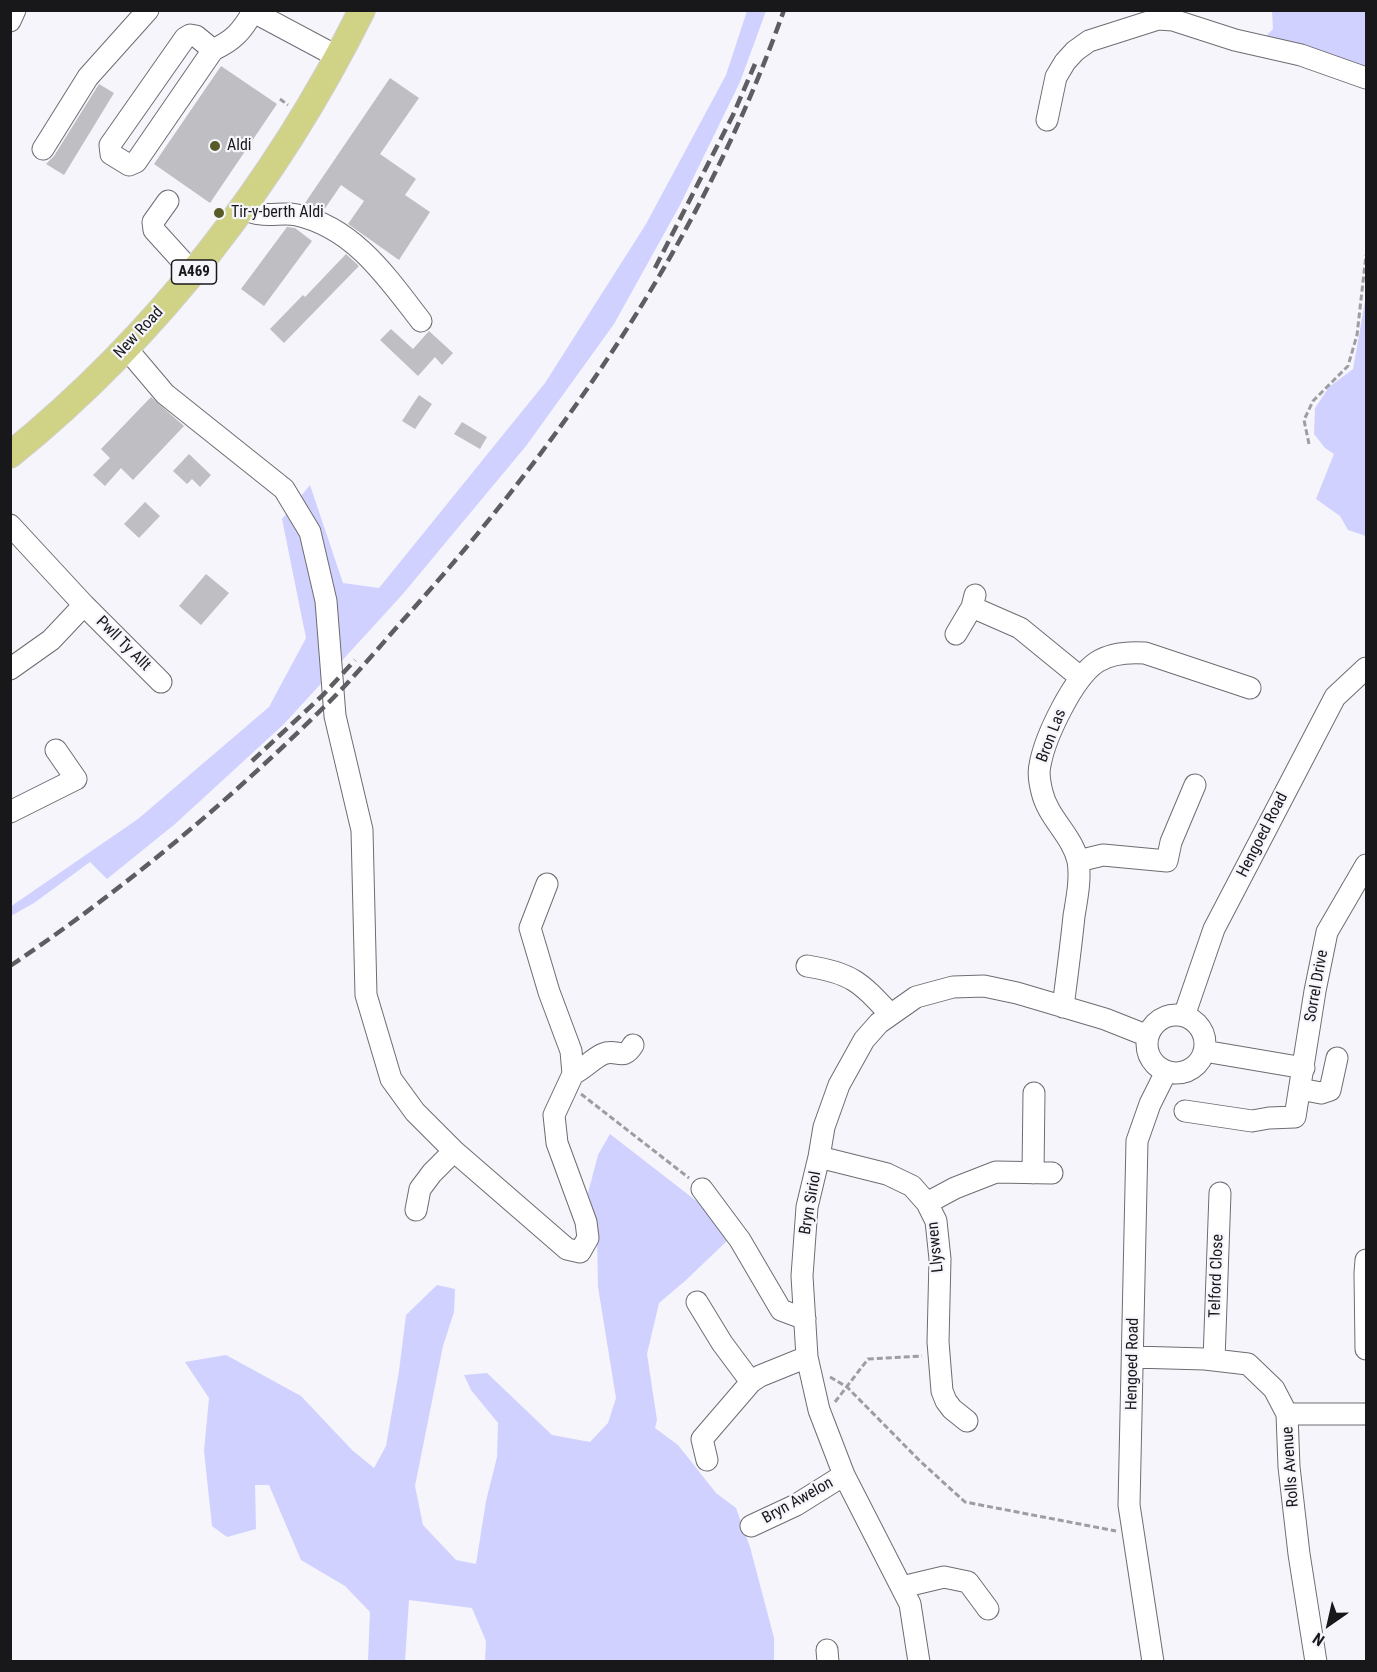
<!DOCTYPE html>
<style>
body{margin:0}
#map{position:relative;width:1377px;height:1672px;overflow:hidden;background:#f5f5fb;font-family:"Roboto Condensed",sans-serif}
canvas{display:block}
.frame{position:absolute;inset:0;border:12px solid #18181a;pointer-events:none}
.north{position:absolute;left:1299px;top:1594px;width:60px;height:60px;-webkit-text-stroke:4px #f5f5fb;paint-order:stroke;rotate:214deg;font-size:16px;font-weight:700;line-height:24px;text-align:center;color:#18181a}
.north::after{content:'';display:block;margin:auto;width:21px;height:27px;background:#18181a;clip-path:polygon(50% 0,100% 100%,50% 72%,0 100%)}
</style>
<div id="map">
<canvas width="1377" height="1672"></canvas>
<div class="frame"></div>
<div class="north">N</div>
</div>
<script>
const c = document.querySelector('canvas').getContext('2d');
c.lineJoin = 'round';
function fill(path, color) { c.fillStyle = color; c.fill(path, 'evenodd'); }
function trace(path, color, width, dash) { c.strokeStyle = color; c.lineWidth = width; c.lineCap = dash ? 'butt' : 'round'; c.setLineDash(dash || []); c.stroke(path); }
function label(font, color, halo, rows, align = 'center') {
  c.font = font + ' "Roboto Condensed",sans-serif'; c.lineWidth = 4.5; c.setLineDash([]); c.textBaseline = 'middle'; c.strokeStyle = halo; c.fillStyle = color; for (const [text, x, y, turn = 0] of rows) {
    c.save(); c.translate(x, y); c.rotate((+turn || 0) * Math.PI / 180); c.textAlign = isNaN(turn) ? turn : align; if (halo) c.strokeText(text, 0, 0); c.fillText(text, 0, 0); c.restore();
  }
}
fill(new Path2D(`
 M747,11h19l-26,71 -60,123 -66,119 -88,122 -124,149 -118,129 -109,100 -68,55 -17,-17 -56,41 -23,13 -1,-9 128,-88 131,-112 37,-69 -24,-119 28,-34 33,98 36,5 166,-205 101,-159 80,-149z
 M1272,11h94v61l-103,-33 10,-10z
 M1366,296v240l-18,-6 -8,-14 -24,-17 18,-45 -9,-6 -11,-14 1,-26 14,-21 24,-18z
 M610,1134l98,76 20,30 -43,41 -26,22 -12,51 10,66 -2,8 23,17 38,48 20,15 14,39 24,91v23h-289l1,-20 -14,-33 -63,-8 -4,61h-37l2,-49 -25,-26 -44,-26 -32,-75h-14l1,44 -29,8 -15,-11 -8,-75 5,-53 -24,-36 41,-7 75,41 51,54 22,18 12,-22 13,-75 7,-56 31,-30 18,4 -1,23 -11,34 -28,140 8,39 33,35 20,4 10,-63 11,-44 1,-34 -27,-33 -7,-15 23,-2 65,62 38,7 18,-19 8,-25 -18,-111 -1,-49 -9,-45 10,-38z`), '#d0d1ff');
fill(new Path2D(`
 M221,66l56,38 -67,99 -56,-39z
 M390,78l29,20 -39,56 36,25 -11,16 25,17 -31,48 -51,-36 16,-23 -23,-16 -17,25 -19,-7z
 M99,84l15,9 -50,82 -18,-11 8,-8z
 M287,227l8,1 17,13 -48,65 -23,-17z
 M346,254l13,12 -75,77 -14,-14 33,-34 2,2z
 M391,329l22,20 16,-18 24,22 -11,12 -7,-8 -17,19 -38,-36z
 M419,395l13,9 -17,25 -13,-8z
 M151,397l33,29 -51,54 -12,-12 -16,18 -12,-11 17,-17 -9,-9z
 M462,422l25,15 -7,12 -26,-15z
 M189,454l22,21 -11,12 -8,-8 -5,5 -14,-13z
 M145,502l15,14 -21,22 -15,-14z
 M206,574l23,19 -28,32 -22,-19z`), '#bebec3');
const minor = new Path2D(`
 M250,10l88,47
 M10,21l5,-11
 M213,50l-17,-14 -6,-1 -5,3 -75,107 1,9 18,11 7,-3 77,-112c21,-10 28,-18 40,-38
 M1047,120l9,-43 9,-15 10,-11 14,-10 69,-22 15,1 62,20 66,15 65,23
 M43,149l45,-72 60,-67
 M168,201l-15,21 1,8 39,43
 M242,209c6,2 12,4 18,5 13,2 24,-2 37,1 57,13 90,62 124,106
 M126,348l39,46 119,95 26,43 16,69 9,115 27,114 4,165 25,84 24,33 39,39 113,98 13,3 8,-14 -2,-16 -29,-79 -3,-28 19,-41 -2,-23 -22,-59 -19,-64 17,-44
 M10,525l74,80 77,77
 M972,607l48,21 60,49
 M956,634l16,-27 3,-12
 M10,669l41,-29 33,-35
 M10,812l66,-33 -20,-29
 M1078,861l25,-6 64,6 4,-19 24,-57
 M807,966c45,7 53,16 83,48
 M1063,1007c4,-31 8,-61 11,-91 3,-18 7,-38 4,-55 -6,-26 -30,-43 -36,-69 -2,-8 -4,-19 -2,-27 5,-28 33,-87 57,-103 14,-9 32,-10 48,-9l105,35
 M1147 1044a29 29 0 1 1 58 0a29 29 0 1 1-58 0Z
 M1184,1016l30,-87 121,-232 31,-29
 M1204,1051l100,17
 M573,1074c11,-5 19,-15 30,-20 14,-6 20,8 30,-9
 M1300,1089l21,4 9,-3 7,-32
 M1185,1111l67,10 17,-3 26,-1 20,-126 12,-59 39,-67
 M819,1157l68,17 25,12 15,17 9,18 4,38 -2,83 4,49 4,10 6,8 15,12
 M1033,1173l1,-80
 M702,1189l38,51 41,70 24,9
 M927,1203l28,-15 41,-16 56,1
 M416,1210l4,-21 12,-16 22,-22
 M1366,1260l-1,13 1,76
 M697,1302l25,41 29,39
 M1133,1357l72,2 43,5 26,25 13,25 2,53 10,87 17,108
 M1214,1360l6,-167
 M1287,1414h79
 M707,1460l-5,-21 49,-57 9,-6 47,-19
 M751,1526l45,-21 48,-30
 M902,1587l42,-10 24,5 20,27
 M827,1650l1,12
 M919,1662l-9,-58 -66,-129 -25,-65 -12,-53 -5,-81 5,-69 12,-50 5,-30 15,-42 25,-45 15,-17 37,-26 37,-10 31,-1 33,7 88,26 43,17
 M1153,1662l-24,-157 8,-364 13,-37 16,-32`);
const major = new Path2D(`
 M10,455c148,-120 267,-274 352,-445`);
trace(minor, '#6d6d72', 23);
trace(major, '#d1d1d1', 28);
trace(new Path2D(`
 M280,99l8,6
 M1309,444l-5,-24 9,-19 35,-35 9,-31 9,-80
 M581,1094l108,84
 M830,1377l17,10 74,75 44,40 151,29
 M835,1402l33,-43 54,-3`), '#9e9ea2', 3, [6, 3]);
trace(minor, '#fff', 21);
trace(major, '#d0d285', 26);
trace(new Path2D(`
 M655,268l78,-153 22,-51
 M252,761l71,-66 32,-35
 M10,966c113,-76 218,-164 314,-259 32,-31 60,-66 89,-98 157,-176 292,-375 371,-599`), '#5e5e62', 4.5, [12, 6]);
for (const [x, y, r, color] of [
 [215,146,6,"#585a27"],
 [219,213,6,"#585a27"]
]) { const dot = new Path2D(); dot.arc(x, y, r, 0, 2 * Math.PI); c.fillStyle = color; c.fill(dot); trace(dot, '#f5f5fb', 2); }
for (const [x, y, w] of [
 [194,272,45]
]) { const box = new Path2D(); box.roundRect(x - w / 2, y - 12, w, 24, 4.5); c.fillStyle = '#f5f5fb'; c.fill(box); trace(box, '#18181a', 1.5); }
label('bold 15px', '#18181a', null, [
 ["A469",194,272]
]);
label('16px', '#18181a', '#f5f5fb', [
 ["Aldi",227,146],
 ["Tir-y-berth Aldi",231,213]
], 'left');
label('16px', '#18181a', '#f5f5fb', [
 ["New Road",139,333,-47],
 ["Pwll Ty Allt",123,644,45],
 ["Bron Las",1052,736,-69],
 ["Hengoed Road",1263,835,-63],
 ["Sorrel Drive",1317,986,-80],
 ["Bryn Siriol",811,1203,-80],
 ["Llyswen",936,1247,-96],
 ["Telford Close",1217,1276,-88],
 ["Hengoed Road",1133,1364,-89],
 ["Rolls Avenue",1291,1467,-94],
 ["Bryn Awelon",798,1501,-29]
]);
</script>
